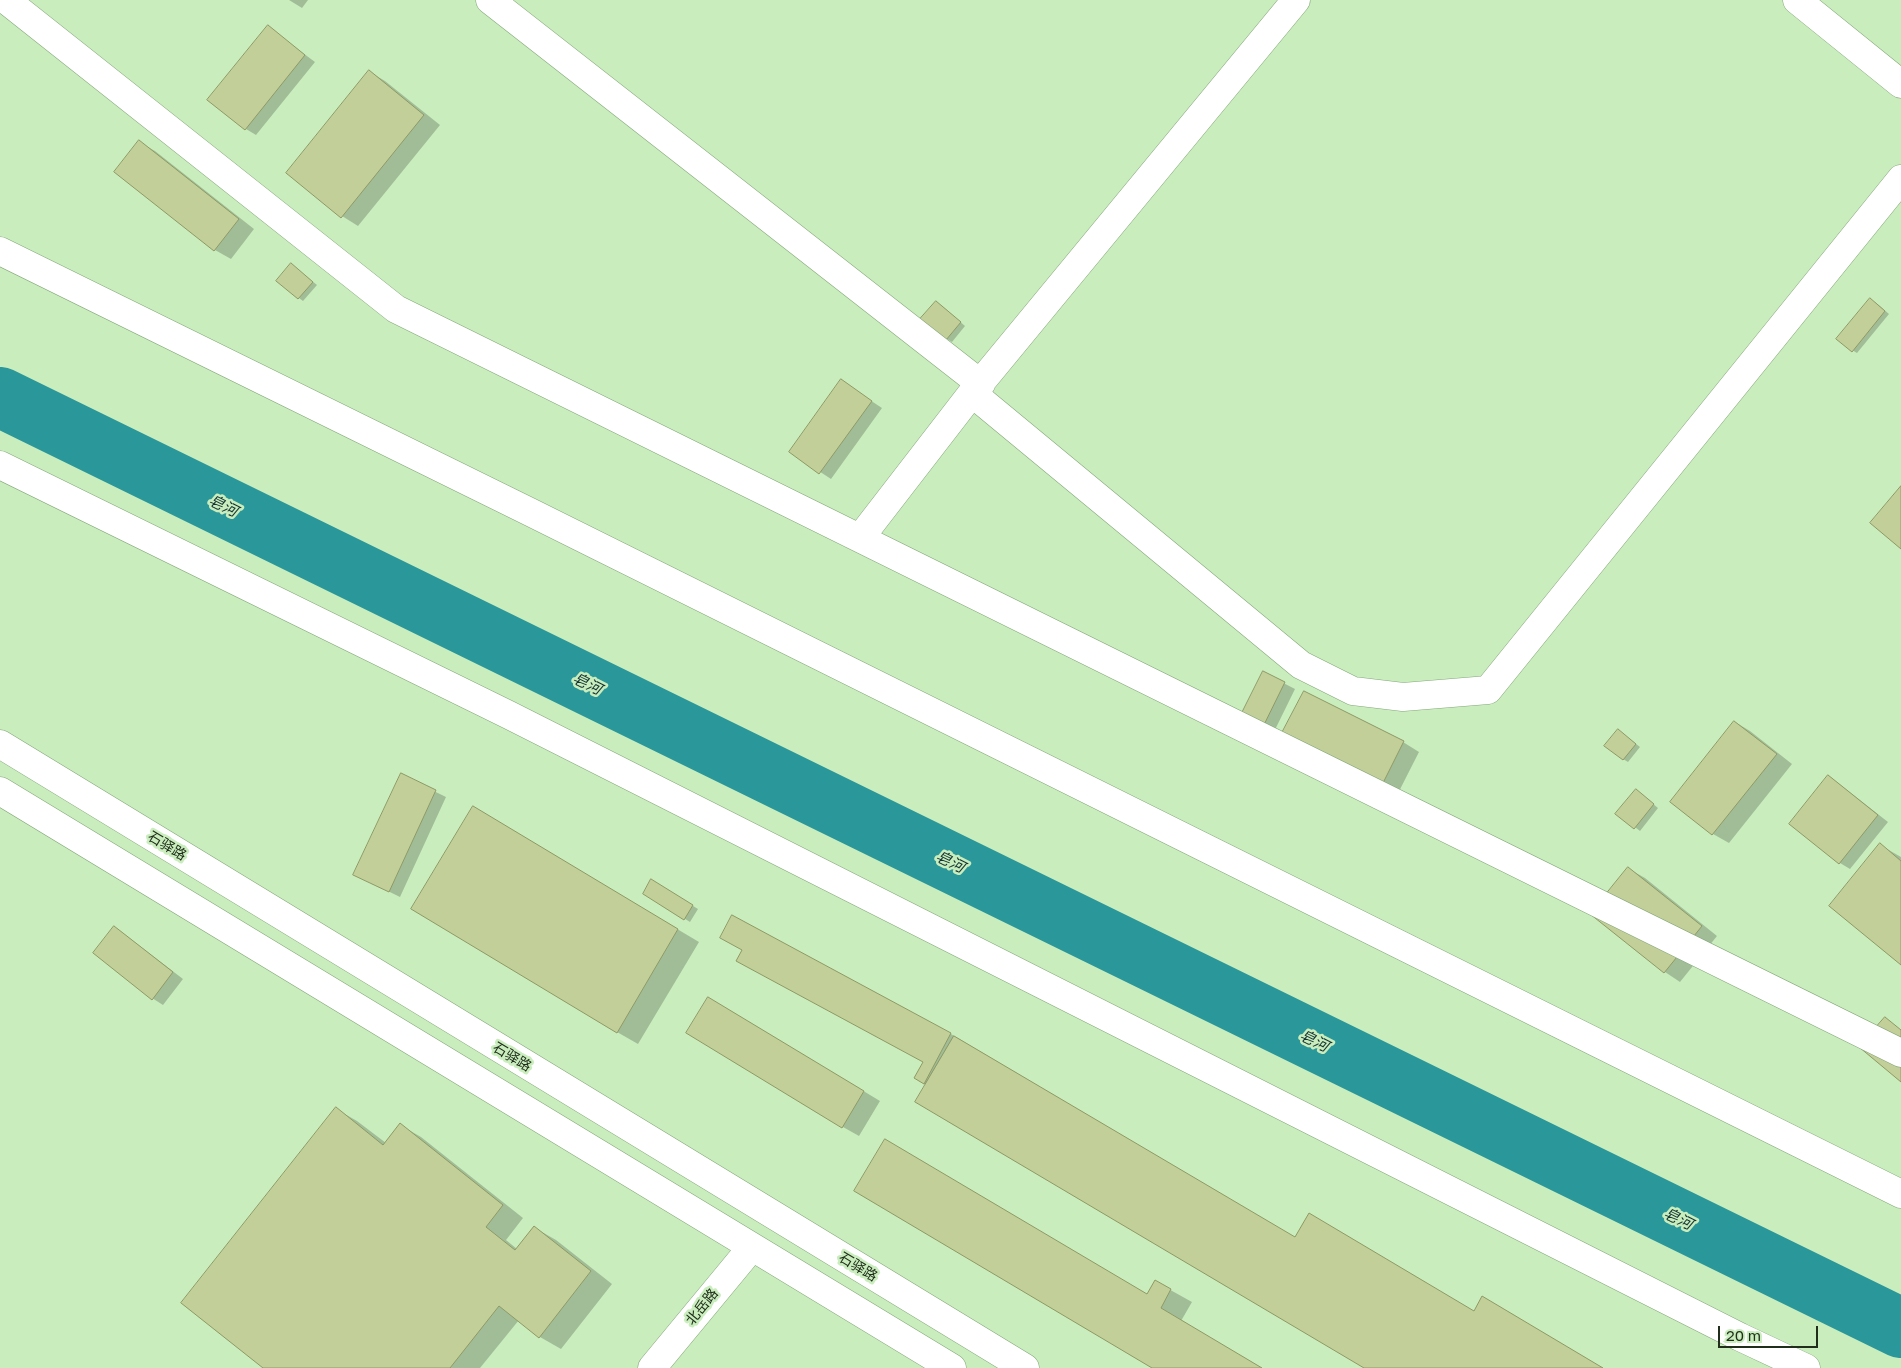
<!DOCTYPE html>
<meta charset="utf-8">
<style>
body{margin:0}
#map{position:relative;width:1901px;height:1368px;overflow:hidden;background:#c9edbd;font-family:"Golos Text",sans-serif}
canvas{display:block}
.scale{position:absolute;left:1718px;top:1326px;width:100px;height:22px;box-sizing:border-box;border:2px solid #212e1c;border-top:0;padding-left:6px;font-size:15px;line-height:18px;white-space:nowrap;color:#212e1c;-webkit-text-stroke:4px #c9edbd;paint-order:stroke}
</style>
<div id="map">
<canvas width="1901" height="1368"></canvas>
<div class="scale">20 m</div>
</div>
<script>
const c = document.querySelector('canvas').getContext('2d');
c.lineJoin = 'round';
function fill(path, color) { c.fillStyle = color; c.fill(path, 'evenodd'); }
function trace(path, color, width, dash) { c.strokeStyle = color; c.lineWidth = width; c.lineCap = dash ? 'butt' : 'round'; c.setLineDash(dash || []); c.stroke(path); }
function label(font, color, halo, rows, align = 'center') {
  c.font = font + ' "Golos Text","Noto Sans SC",sans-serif'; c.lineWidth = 5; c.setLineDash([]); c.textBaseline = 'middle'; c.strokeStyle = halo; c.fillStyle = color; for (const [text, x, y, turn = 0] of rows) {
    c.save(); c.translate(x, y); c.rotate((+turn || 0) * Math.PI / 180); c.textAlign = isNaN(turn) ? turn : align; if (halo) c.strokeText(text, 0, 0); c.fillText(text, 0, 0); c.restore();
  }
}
fill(new Path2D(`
 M289,0h19l-6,8z
 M268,27l47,35 -59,73 -10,-6z
 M370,72l15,9 55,44 -82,101 -16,-10z
 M139,142l16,9 99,78 -23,30 -16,-9z
 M292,265l25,20 -14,16 -4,-3z
 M1875,302l14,12 -32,39 -5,-3z
 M941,305l24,21 -13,16 -5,-3z
 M841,381l41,27 -51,71 -41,-27z
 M1264,673l31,16 -27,55 -21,-11z
 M1735,722l15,9 42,33 -63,79 -16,-9 -41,-33z
 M1623,734l17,13 -12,15 -5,-3z
 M1403,742l16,10 -29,57 -99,-50z
 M401,775l45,22 -46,100 -45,-22z
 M1829,776l59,46 -38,47 -10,-6z
 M1641,794l17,14 -18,23 -23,-18z
 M494,820l205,122 -61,102 -21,-12z
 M1880,845l21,12v107z
 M1629,869l16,9 72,58 -37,46 -15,-10 -73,-58z
 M652,881l46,28 -8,13 -46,-29z
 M732,917l219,117 345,205 179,74 126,55h-234l-452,-290 9,-16 -181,-112z
 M115,927l68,52 -20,26 -11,-7z
 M724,1007l156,94 -21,35 -16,-9z
 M336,1109l21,12 29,22 14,-18 21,12 102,81 -17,22 11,9 18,-21 21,12 56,44 -51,65 -21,-12 -21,-17 -39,48h-215z
 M1156,1282l36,20 -11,19 79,47h-105l-7,-73z`), '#0003');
trace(new Path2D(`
 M0,397l1901,931`), '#2a979a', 60);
const building = new Path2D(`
 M268,25l37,30 -60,75 -38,-30z
 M369,70l55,45 -83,103 -55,-45z
 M139,140l100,79 -25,32 -100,-79z
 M291,263l22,19 -15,17 -22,-18z
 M1870,298l15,13 -33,41 -16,-13z
 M936,301l25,21 -15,18 -26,-21z
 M841,379l31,22 -53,73 -30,-22z
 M1901,486v63l-31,-26z
 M1263,671l22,11 -28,57 -22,-12z
 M1304,691l100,50 -30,60 -101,-51z
 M1734,721l43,33 -65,81 -42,-33z
 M1618,729l18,15 -13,16 -19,-14z
 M401,773l35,17 -47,102 -36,-17z
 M1828,775l50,40 -39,49 -50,-40z
 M1636,789l18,15 -20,25 -19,-15z
 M473,806l205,123 -61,104 -206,-124z
 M1880,843l21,18v104l-72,-59z
 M1628,867l74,59 -38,47 -74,-59z
 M651,879l42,26 -9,15 -41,-26z
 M732,915l219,118 -27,51 -10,-6 9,-16 -187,-101 6,-11 -22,-12z
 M114,926l59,46 -21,28 -59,-47z
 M708,997l156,94 -22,37 -156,-95z
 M1885,1017l16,13v52l-42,-35z
 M954,1036l341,201 14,-24 165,98 8,-15 121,72h-239l-449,-266z
 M336,1107l47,38 17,-22 103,82 -17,22 29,23 19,-24 57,45 -52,67 -40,-32 -49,62h-187l-82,-65z
 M885,1139l262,155 8,-14 16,9 -10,19 101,60h-110l-298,-177z`);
fill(building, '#c3cf98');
trace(building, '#8e9965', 1);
const minor = new Path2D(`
 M6,0l390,309 1505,744
 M490,0l491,384
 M1797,0l104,84
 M0,251l530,261 1371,682
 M972,393l329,272 52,26 50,6 85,-7 413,-511
 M0,465l509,250 1231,622 66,31
 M860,538l112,-145 324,-393
 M0,744l1025,624
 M0,791l952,577
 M652,1368l100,-121`);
trace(minor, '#85a77a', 29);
trace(minor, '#fff', 28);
label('14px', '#212e1c', '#c9edbd', [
 ["石驿路",167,846,31],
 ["石驿路",512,1057,31],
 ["石驿路",858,1267,31],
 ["北岳路",702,1307,-51]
]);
label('italic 15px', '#133334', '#c9edbd', [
 ["皂河",223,506,26],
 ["皂河",587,684,26],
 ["皂河",950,862,26],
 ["皂河",1314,1041,26],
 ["皂河",1678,1219,26]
]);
</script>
